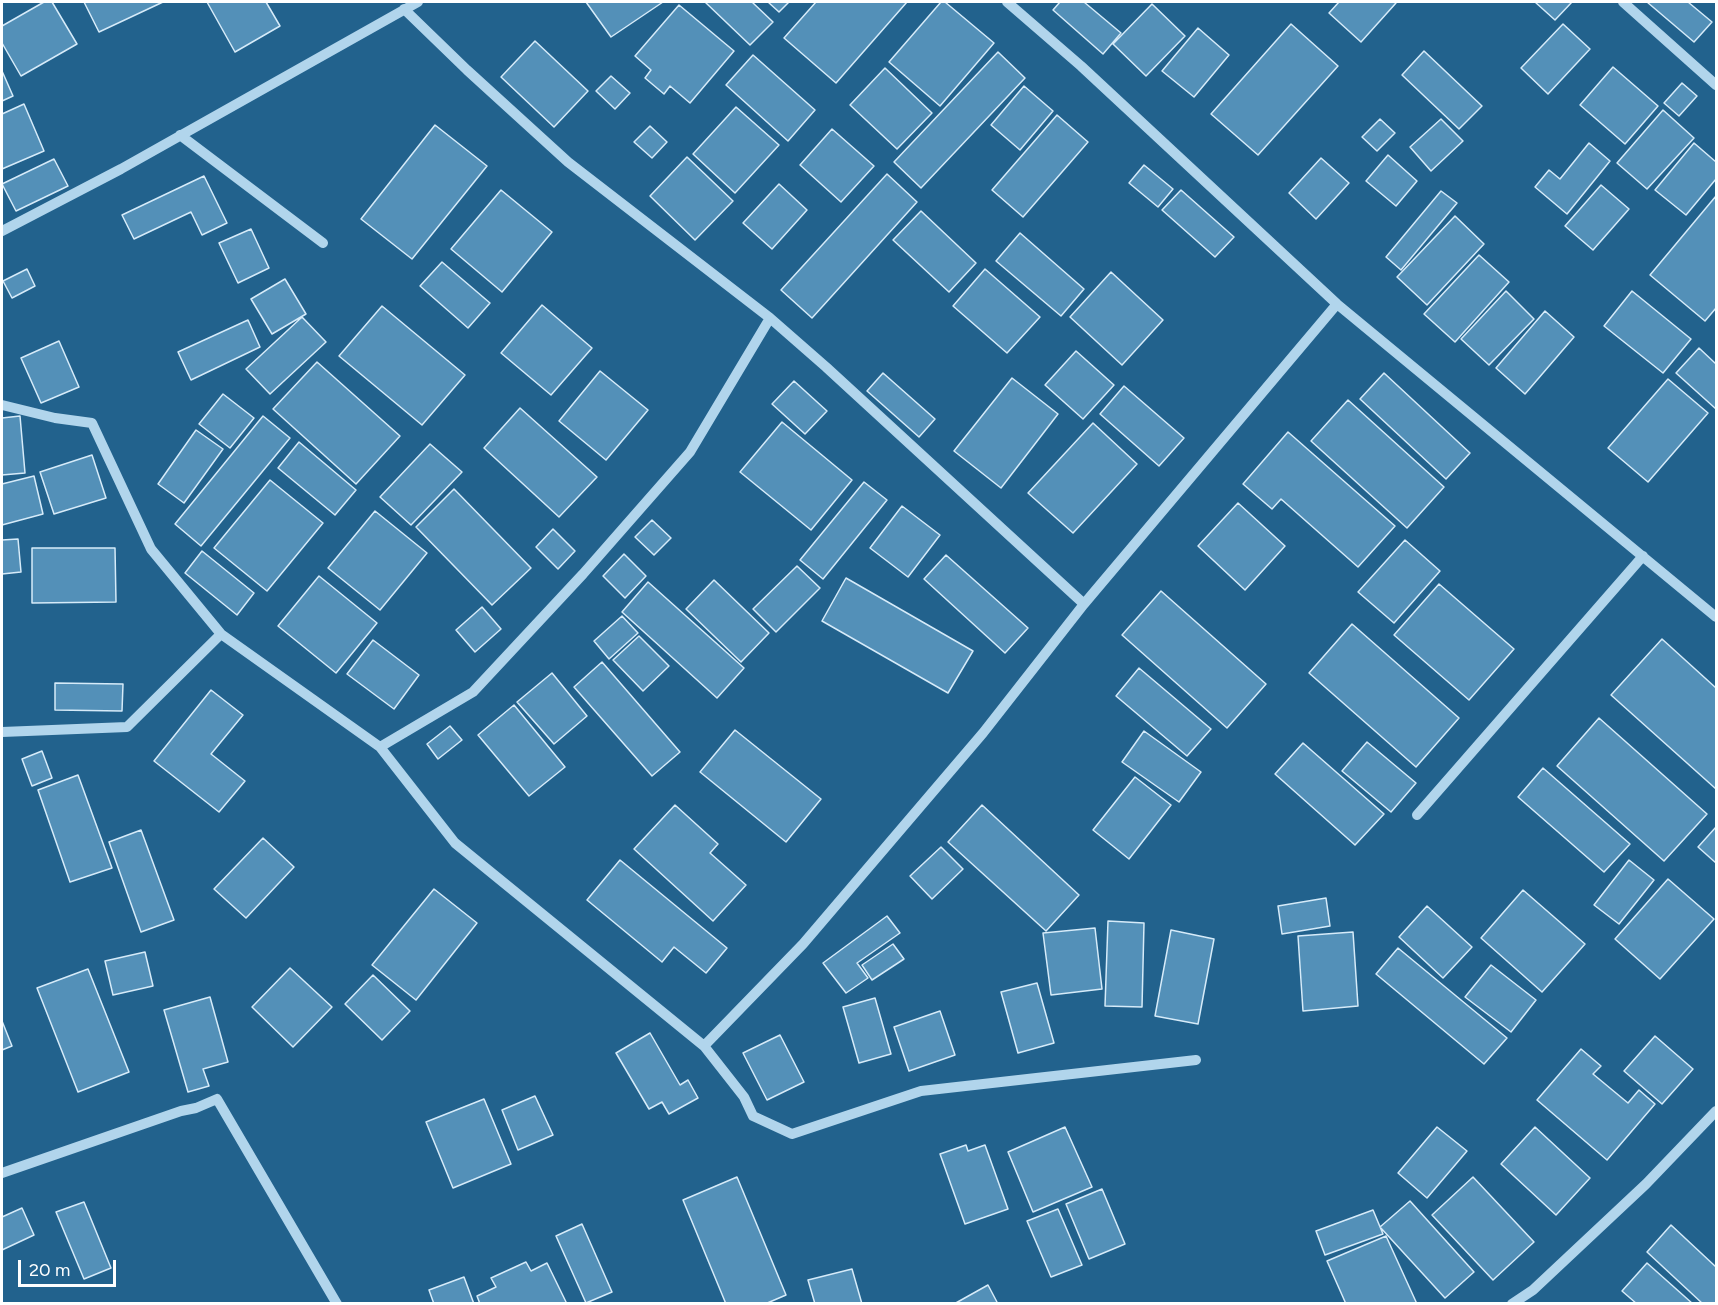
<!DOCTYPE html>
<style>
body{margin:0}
#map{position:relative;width:1718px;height:1305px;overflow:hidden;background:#22628d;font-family:Figtree,sans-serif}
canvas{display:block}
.frame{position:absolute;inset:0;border:3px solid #fff;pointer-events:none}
.scale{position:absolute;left:18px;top:1260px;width:98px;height:27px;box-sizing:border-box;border:3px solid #fff;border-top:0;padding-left:8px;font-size:18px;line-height:21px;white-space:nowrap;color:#fff;-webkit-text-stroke:4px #22628d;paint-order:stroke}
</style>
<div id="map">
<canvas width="1718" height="1305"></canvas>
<div class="frame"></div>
<div class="scale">20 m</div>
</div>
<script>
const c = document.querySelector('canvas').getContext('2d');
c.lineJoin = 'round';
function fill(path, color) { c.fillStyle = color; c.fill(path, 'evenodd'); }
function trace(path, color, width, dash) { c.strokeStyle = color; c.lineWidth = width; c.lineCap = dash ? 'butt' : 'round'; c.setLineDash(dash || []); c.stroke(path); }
const building = new Path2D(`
 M44,2h8l25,42 -56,32 -19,-33v-17z
 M84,2h79l-64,30z
 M207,2h59l14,24 -45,26z
 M586,2h77l-52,35z
 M705,2h47l21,20 -23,23z
 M768,2h21l-10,10z
 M816,2h91l-71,81 -52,-45z
 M941,2h4l49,41 -54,63 -51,-44z
 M1060,2h24l37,31 -18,21 -50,-44z
 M1339,2h55l2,1 -35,39 -32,-29z
 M1535,2h37l-17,18z
 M1647,2h41l24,20 -18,20z
 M1152,4l33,32 -39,40 -33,-32z
 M679,5l55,46 -44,52 -20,-17 -6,8 -19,-16 6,-8 -16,-14z
 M1291,24l47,42 -80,89 -47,-41z
 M1563,24l27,25 -42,45 -27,-26z
 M1198,28l31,27 -35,42 -32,-26z
 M535,41l53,50 -34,36 -53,-50z
 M1424,51l58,55 -23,23 -57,-54z
 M998,52l27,26 -104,110 -27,-26z
 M753,55l62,55 -27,31 -62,-56z
 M1613,67l45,39 -33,38 -45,-39z
 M885,68l47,45 -35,36 -47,-44z
 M2,71l11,25 -11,5z
 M611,76l19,17 -15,16 -19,-18z
 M1682,83l15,13 -18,20 -15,-13z
 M1024,86l29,25 -33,39 -29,-25z
 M24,104l20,47 -42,18v-55z
 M736,107l43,38 -44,48 -42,-39z
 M1663,110l31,28 -47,51 -30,-26z
 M1057,115l31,27 -65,75 -31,-27z
 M1380,119l15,14 -18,18 -15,-14z
 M1441,119l22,22 -32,30 -21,-24z
 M435,125l52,41 -75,93 -51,-40z
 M650,126l17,16 -15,16 -18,-16z
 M832,129l42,37 -33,36 -41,-37z
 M1589,143l21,18 -43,53 -32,-27 14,-17 11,9z
 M1694,143l22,19v17l-30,36 -31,-25z
 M1388,155l29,26 -21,25 -30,-25z
 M687,157l46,44 -38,39 -45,-44z
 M1321,158l28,25 -33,36 -27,-26z
 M54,159l14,27 -52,25 -14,-27z
 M1144,165l29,24 -15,18 -29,-24z
 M887,174l30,28 -105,116 -31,-28z
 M204,176l23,47 -25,12 -11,-23 -57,27 -12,-24z
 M779,184l28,26 -35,39 -29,-26z
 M1601,185l28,24 -36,41 -28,-24z
 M501,190l51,42 -50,60 -51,-43z
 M1181,190l53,47 -19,20 -53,-47z
 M1441,191l16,12 -56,67 -15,-13z
 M1716,196v112l-11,13 -55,-46z
 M921,211l55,52 -27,29 -56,-52z
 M1455,216l29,28 -57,61 -30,-28z
 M251,229l18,39 -31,15 -19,-40z
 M1020,233l64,56 -23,27 -65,-55z
 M1479,255l30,27 -54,60 -31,-28z
 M442,262l48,41 -22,25 -48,-42z
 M27,269l8,17 -23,12 -9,-17z
 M985,269l55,48 -33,36 -54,-47z
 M1111,272l52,48 -41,45 -52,-48z
 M285,279l21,35 -34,20 -21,-35z
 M1506,291l28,28 -45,46 -28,-26z
 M1632,291l59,48 -28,34 -59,-47z
 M542,305l50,43 -41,47 -50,-42z
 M382,306l83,69 -43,50 -83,-69z
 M1545,311l29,26 -49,57 -29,-26z
 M302,317l24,25 -56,52 -24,-25z
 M248,320l12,27 -69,33 -13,-28z
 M59,341l20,46 -38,16 -20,-45z
 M1699,348l17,16v45l-40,-36z
 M1076,351l38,34 -31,34 -38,-34z
 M317,362l83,74 -44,48 -83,-75z
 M600,371l48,39 -42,50 -47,-39z
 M883,373l52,46 -16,18 -52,-46z
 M1384,373l86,80 -24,26 -86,-80z
 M1012,378l46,36 -57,74 -47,-37z
 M1668,379l40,34 -60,69 -40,-34z
 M794,381l33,30 -22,23 -33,-30z
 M1124,386l60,52 -25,28 -59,-52z
 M223,394l31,24 -24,30 -31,-24z
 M1348,400l96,87 -37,41 -96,-87z
 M520,408l77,69 -38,40 -75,-69z
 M20,416l5,57 -23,2v-57z
 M263,416l27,22 -89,108 -26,-22z
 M782,422l70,58 -41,50 -71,-58z
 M1093,423l44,41 -64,69 -45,-40z
 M196,430l27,19 -39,54 -26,-19z
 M1288,432l107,94 -37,41 -77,-68 -9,10 -29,-25z
 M299,442l57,48 -21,25 -57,-47z
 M430,444l32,28 -51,53 -31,-28z
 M92,455l14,43 -52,16 -14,-42z
 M34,476l9,38 -41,11v-41z
 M270,480l53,43 -56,68 -53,-43z
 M864,482l23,18 -64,79 -23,-19z
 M454,489l77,79 -39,37 -76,-78z
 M1238,503l47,43 -40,44 -47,-44z
 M902,506l38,29 -32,42 -38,-29z
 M375,511l52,42 -47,57 -52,-42z
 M652,520l19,18 -17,17 -19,-18z
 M553,529l22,22 -17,18 -22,-22z
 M18,539l3,33 -19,2v-34z
 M1405,540l35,31 -46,52 -36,-31z
 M32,548h83l1,54 -84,1z
 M202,551l52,42 -17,22 -52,-42z
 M624,554l22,22 -21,22 -22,-22z
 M946,555l82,73 -23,25 -81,-74z
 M797,566l23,22 -44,44 -23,-23z
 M319,576l58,47 -41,50 -58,-47z
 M846,578l127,73 -25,42 -126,-72z
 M714,580l55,53 -28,29 -55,-53z
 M648,582l96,86 -27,30 -95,-86z
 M1439,584l75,65 -45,51 -75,-65z
 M1161,591l105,93 -39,44 -105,-93z
 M482,607l19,22 -26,23 -19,-22z
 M622,616l16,17 -29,26 -15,-18z
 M1352,624l107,94 -43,49 -107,-94z
 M639,636l30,30 -26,25 -30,-31z
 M1662,639l54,49v101l-105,-94z
 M373,640l46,35 -25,34 -47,-35z
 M602,662l78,90 -28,24 -78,-89z
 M1139,668l72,61 -24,27 -71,-60z
 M552,673l35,43 -33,28 -37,-42z
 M55,683l68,1 -1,27 -67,-1z
 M211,690l32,25 -32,39 34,27 -26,31 -65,-51z
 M514,705l51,62 -36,29 -51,-61z
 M1599,718l108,96 -43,47 -107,-95z
 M450,726l12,14 -24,19 -11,-15z
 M735,730l86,69 -35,43 -86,-70z
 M1144,731l57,41 -22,30 -57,-40z
 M1367,742l49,41 -25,29 -49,-41z
 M1303,743l81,71 -29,31 -80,-71z
 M42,751l10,27 -20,8 -10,-27z
 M1543,768l87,76 -26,28 -86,-75z
 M78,775l34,93 -42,14 -32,-92z
 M1135,777l36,28 -42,54 -36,-29z
 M675,805l43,39 -8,9 36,32 -33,36 -79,-72z
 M982,805l97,90 -33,36 -98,-89z
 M1716,827v36l-18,-16z
 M141,830l33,90 -33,12 -32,-90z
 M263,838l31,29 -48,51 -32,-29z
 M941,847l22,22 -31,30 -22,-23z
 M620,860l107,88 -21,25 -32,-26 -12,15 -75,-62z
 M1629,860l25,20 -35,44 -25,-19z
 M1668,879l46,40 -54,60 -45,-40z
 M434,889l43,34 -61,77 -44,-35z
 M1523,890l62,54 -43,48 -61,-54z
 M1326,898l4,28 -48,8 -4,-28z
 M1427,906l45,41 -29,31 -44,-41z
 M887,916l13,17 -43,30 11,15 -22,15 -23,-30z
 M1108,921l36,2 -2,84 -37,-1z
 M1095,928l7,61 -51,6 -8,-62z
 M1171,930l43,9 -16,85 -43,-8z
 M1353,932l5,74 -55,5 -5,-75z
 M893,944l11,15 -32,21 -10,-15z
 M1398,948l109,90 -23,26 -108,-90z
 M145,952l8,34 -40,9 -8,-34z
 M1491,965l45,35 -25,32 -46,-35z
 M290,968l42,39 -39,40 -41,-40z
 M88,969l41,103 -51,20 -41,-104z
 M373,975l37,36 -28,29 -37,-36z
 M1037,983l17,60 -36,10 -17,-61z
 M210,997l18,65 -25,7 6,17 -21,6 -24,-82z
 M875,998l16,56 -32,9 -16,-56z
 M940,1011l15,44 -46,16 -15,-44z
 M2,1021l10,25 -10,4z
 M650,1033l30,52 8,-5 10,18 -29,16 -7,-12 -13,7 -33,-56z
 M780,1035l24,47 -37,18 -24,-47z
 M1655,1036l38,33 -31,35 -38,-33z
 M1581,1049l20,17 -8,8 35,29 11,-13 16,14 -48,56 -70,-60z
 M535,1096l18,39 -35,15 -16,-40z
 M484,1099l27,65 -58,24 -27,-66z
 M1065,1127l27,60 -59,25 -25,-60z
 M1437,1127l30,24 -40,47 -29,-25z
 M1535,1127l55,51 -34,37 -55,-51z
 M966,1145l2,6 17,-6 23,64 -43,15 -25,-70z
 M737,1177l49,118 -21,9h-39l-43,-104z
 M1473,1177l61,65 -41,38 -61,-65z
 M1102,1189l23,55 -36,15 -23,-55z
 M1410,1201l64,71 -29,26 -65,-71z
 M84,1202l27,66 -27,11 -28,-67z
 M22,1208l12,27 -32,15v-33z
 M1058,1209l24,56 -31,12 -24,-56z
 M1373,1210l10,24 -58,21 -9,-24z
 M582,1224l30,68 -26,11 -30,-67z
 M1671,1225l45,42v37h-13l-56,-52z
 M1386,1236l31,68h-71l-19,-43z
 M526,1262l5,9 16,-8 20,41h-87l-3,-8 19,-9 -5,-9z
 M1647,1263l46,41h-56l-15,-13z
 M852,1269l10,35h-47l-7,-24z
 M464,1277l10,27h-40l-5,-14z
 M988,1285l10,19h-44z`);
fill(building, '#5390b8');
trace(building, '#d6ebf9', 1.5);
trace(new Path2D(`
 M1007,2l74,64 256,238 379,313
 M1623,2l93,83
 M404,9l63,61 101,92 202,156 56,49 258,237
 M180,135l143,108
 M2,231l119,-62 297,-167
 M2,405l53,13 37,5 59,126 70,85 159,113 75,96 249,203 40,51 9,19 39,18 129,-43 275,-31
 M2,732l125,-5 94,-93
 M380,747l93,-55 110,-118 107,-122 80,-134
 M1417,815l226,-259
 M704,1046l99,-102 180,-211 101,-129 253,-300
 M2,1173l179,-62 15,-3 21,-9 120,205
 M1512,1304l21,-14 113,-106 70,-73`), '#b1d5ec', 10);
</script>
